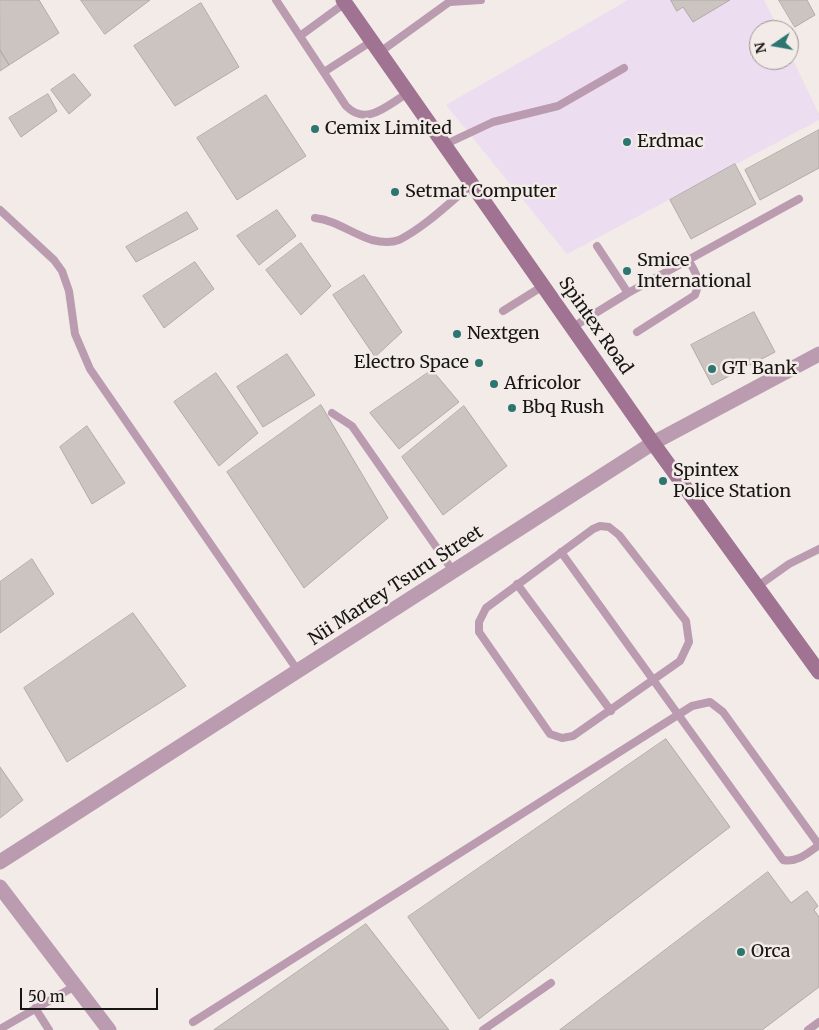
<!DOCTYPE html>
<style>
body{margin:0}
#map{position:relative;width:819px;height:1030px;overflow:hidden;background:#f2ebe7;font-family:Merriweather,serif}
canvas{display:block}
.north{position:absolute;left:749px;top:20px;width:50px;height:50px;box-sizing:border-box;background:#f2ebe7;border:1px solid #9b9693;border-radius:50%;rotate:258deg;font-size:14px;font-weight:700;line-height:20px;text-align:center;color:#181614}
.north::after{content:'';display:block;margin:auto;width:18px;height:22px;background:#2c7571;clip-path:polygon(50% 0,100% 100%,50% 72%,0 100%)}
.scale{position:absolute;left:20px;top:988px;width:138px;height:22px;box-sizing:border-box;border:2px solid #181614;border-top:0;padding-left:6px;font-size:15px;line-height:18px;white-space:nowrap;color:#181614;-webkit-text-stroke:4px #f2ebe7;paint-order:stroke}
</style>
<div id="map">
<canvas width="819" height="1030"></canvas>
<div class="north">N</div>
<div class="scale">50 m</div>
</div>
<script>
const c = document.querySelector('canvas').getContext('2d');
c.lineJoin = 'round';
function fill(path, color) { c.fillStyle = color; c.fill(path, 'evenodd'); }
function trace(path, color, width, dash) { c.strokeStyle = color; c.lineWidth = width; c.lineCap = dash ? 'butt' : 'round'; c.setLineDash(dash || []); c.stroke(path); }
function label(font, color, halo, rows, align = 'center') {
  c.font = font + ' Merriweather,serif'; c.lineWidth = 5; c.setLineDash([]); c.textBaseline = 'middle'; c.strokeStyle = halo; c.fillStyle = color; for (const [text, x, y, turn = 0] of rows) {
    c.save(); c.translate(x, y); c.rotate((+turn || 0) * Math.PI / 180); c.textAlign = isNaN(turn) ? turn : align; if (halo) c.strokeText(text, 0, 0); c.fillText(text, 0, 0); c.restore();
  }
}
fill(new Path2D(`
 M628,0h136l15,30h-20v30h30v-8l30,62v6l-252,134 -121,-149z`), '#ecddf1');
const building = new Path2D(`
 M0,0h39l20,33 -50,32 -9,-15z
 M81,0h69l-45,34z
 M671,0h59l-37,22 -10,-15 -6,4z
 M779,0h28l8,15 -20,12z
 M201,3l38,64 -64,39 -41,-60z
 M0,50l9,15 -9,6z
 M74,74l17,21 -22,19 -18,-24z
 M48,94l9,17 -36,26 -12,-19z
 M266,95l40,61 -69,44 -40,-62z
 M819,130v38l-59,32 -15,-30z
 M735,164l21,40 -65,35 -21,-39z
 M277,210l19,26 -37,29 -22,-29z
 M187,212l11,17 -62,33 -10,-15z
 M301,243l30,43 -30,29 -35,-45z
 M195,262l19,27 -50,39 -21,-32z
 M364,275l38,57 -27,25 -42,-62z
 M754,312l21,40 -63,33 -21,-40z
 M287,354l28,41 -52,32 -26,-40z
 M432,370l27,32 -60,47 -29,-36z
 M216,373l42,60 -39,33 -45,-64z
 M321,405l67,113 -84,70 -77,-116z
 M464,406l43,60 -64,49 -41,-58z
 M87,426l38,57 -33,21 -32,-57z
 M32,559l22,35 -54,39v-51z
 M133,613l53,73 -119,76 -43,-74z
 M666,739l64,88 -251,192 -71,-102z
 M0,767l23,33 -23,18z
 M768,872l23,31 16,-12 11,15 -4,4 5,7v70l-57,43h-202z
 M366,924l83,106h-235z`);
fill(building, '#cbc4c0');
trace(building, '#b1aba7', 1);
trace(new Path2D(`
 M276,0l70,106c21,21 41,-1 62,-13
 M450,2l31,-2
 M300,36l45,-33
 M380,52l72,-52
 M324,72l48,-31
 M444,145l49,-23 65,-16 66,-38
 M0,210l54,50 8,11 7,20 6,43 15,35 208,302
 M315,218c21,2 37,16 57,22 8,2 19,3 27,0 26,-13 50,-37 73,-56
 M597,246l31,47
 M503,311l40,-25
 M573,327l55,-34 171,-94
 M637,332l58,-37c6,-14 1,-23 -7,-35
 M332,413l20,13 101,145
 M600,526l9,1 10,8 67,86 3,21 -9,19 -107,75 -11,2 -12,-4 -71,-102v-10l7,-14 107,-79z
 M561,552l222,308c14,3 25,-7 36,-15
 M517,584l94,127
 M758,586l31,-22 30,-15
 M35,1008l14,22
 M193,1022l499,-316 18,-4 13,10 96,133
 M0,1029l75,-43
 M483,1030l68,-47
 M808,1030l11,-8`), '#ba9bb0', 8);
trace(new Path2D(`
 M0,862l653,-419 166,-89
 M0,887l109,143`), '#ba9bb0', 15);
trace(new Path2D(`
 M343,0l310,443 166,229`), '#a07392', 15);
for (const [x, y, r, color] of [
 [315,129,5,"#2c7571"],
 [627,142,5,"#2c7571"],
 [395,192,5,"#2c7571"],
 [627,271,5,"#2c7571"],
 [457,334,5,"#2c7571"],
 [479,363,5,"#2c7571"],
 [712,369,5,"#2c7571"],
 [494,384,5,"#2c7571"],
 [512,408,5,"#2c7571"],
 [663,481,5,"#2c7571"],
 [741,952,5,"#2c7571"]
]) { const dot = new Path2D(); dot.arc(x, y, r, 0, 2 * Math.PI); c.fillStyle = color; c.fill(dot); trace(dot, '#f2ebe7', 2); }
label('18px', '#181614', '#f2ebe7', [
 ["Cemix Limited",325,129],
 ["Erdmac",637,142],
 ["Setmat Computer",405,192],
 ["Smice",637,261],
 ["International",637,282],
 ["Nextgen",467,334],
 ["Electro Space",469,363,"right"],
 ["GT Bank",722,369],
 ["Africolor",504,384],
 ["Bbq Rush",522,408],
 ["Spintex",673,471],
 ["Police Station",673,492],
 ["Orca",751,952]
], 'left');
label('18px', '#181614', '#f2ebe7', [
 ["Spintex Road",595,326,55],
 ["Nii Martey Tsuru Street",396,586,-33]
]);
</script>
